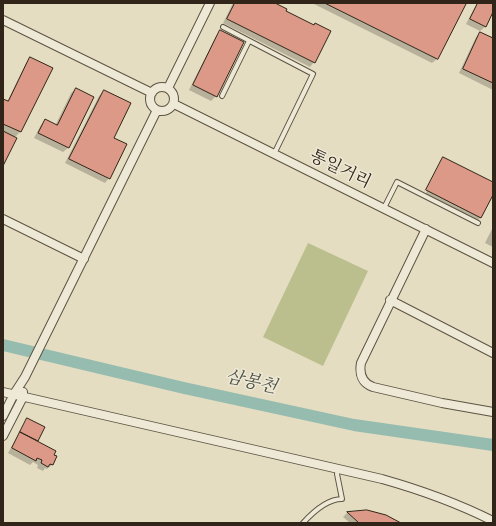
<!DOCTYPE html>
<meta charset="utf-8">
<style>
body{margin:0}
#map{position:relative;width:496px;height:526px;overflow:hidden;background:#e5ddc1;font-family:Cardo,serif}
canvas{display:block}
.frame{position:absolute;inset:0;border:4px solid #302518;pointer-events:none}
</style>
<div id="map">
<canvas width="496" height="526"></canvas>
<div class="frame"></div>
</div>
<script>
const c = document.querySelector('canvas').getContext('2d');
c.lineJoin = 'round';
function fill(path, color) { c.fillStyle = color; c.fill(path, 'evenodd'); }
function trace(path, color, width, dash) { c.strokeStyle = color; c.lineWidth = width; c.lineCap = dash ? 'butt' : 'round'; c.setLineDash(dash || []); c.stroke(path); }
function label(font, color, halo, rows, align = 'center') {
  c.font = font + ' Cardo,"Noto Serif KR",serif'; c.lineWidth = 3; c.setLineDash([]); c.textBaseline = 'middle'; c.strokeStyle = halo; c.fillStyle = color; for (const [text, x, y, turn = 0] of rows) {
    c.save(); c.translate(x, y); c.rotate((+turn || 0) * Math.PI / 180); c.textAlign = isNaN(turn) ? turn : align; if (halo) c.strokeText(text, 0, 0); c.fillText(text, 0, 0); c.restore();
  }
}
fill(new Path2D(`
 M308,243l60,28 -45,95 -60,-29z`), '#bbbf8e');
fill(new Path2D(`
 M233,3h40l11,9 30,50 -4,5 -87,-44z
 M312,3h150l2,1 -27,55 -5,4z
 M477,3h16v7l-8,17 -5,4 -14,-7z
 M221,32l-5,64 -5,5 -22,-11 27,-54z
 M481,33l12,6v51l-34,-17 17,-36z
 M30,58l21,11 -31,63 -6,6 -11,26v-64l4,2 19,-39z
 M76,89l17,8 -25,51 -5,4 -29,-14 7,-13 4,-4 10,5 16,-33z
 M104,91l8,47 -3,40 -4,5 -40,-20 34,-67z
 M443,158l50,25v10l-12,24 -5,5 -54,-27 17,-33zM439,162h2l-16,33 -2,-1z
 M493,227v20l-8,-4z
 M27,419l16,9 -7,14 16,23 -5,4 -2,-1 -2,3 -6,-3 1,-3 -5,-3 -3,3 -22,-12z
 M367,511l32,12h-49l-7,-6 4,-4z`), '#0003');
trace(new Path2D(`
 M3,345l181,43 170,37 139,20`), '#96bcb0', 12);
const building = new Path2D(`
 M235,3h40l12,6 -1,2 28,14 1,-2 16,8 -16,32 -88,-44z
 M325,3h140l1,1 -28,55z
 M478,3h15v9l-7,15 -16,-8z
 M220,30l24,12 -27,55 -24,-12z
 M480,32l13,6v45l-30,-14z
 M30,57l23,11 -32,64 -18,-8v-25l5,2z
 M76,88l18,9 -25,51 -31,-15 7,-14 12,6z
 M104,90l27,13 -17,35 13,6 -17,35 -41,-20z
 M3,131l14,7 -14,28z
 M443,157l50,25v13l-12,23 -55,-28z
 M27,418l18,9 -7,14 -18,-9z
 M20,432l36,19 -2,4 3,1 -4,9 -3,-1 -2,3 -7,-4 1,-3 -5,-2 -1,3 -24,-13z
 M367,510l19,5 15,8h-42l-12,-11z`);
fill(building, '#dd9987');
trace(building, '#302518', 1);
const lane = new Path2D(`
 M223,27l90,47 -39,80
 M222,96l27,-55
 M384,208l13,-26 81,41
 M303,523c10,-11 24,-24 39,-24l-5,-25 1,-5`);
const street = new Path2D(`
 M3,20l149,73
 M150 99a12 12 0 1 1 24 0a12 12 0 1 1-24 0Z
 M168,88l42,-85
 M174,104l319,159
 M3,219l81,40
 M426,229l-65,134c-2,11 1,20 12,24l69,16 51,9
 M390,300l103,53
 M3,392l379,87c39,11 75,24 111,42
 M3,416l11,-22 11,-17 132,-267
 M3,436l20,-39v-5`);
trace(lane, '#5d5342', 6);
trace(street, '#5d5342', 10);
trace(lane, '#eee9d7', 4);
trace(street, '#eee9d7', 8);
label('17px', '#302518', '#eee9d7', [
 ["통일거리",340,170,26]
]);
label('italic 18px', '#4f5246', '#eee9d7', [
 ["삼봉천",251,383,13]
]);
</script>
